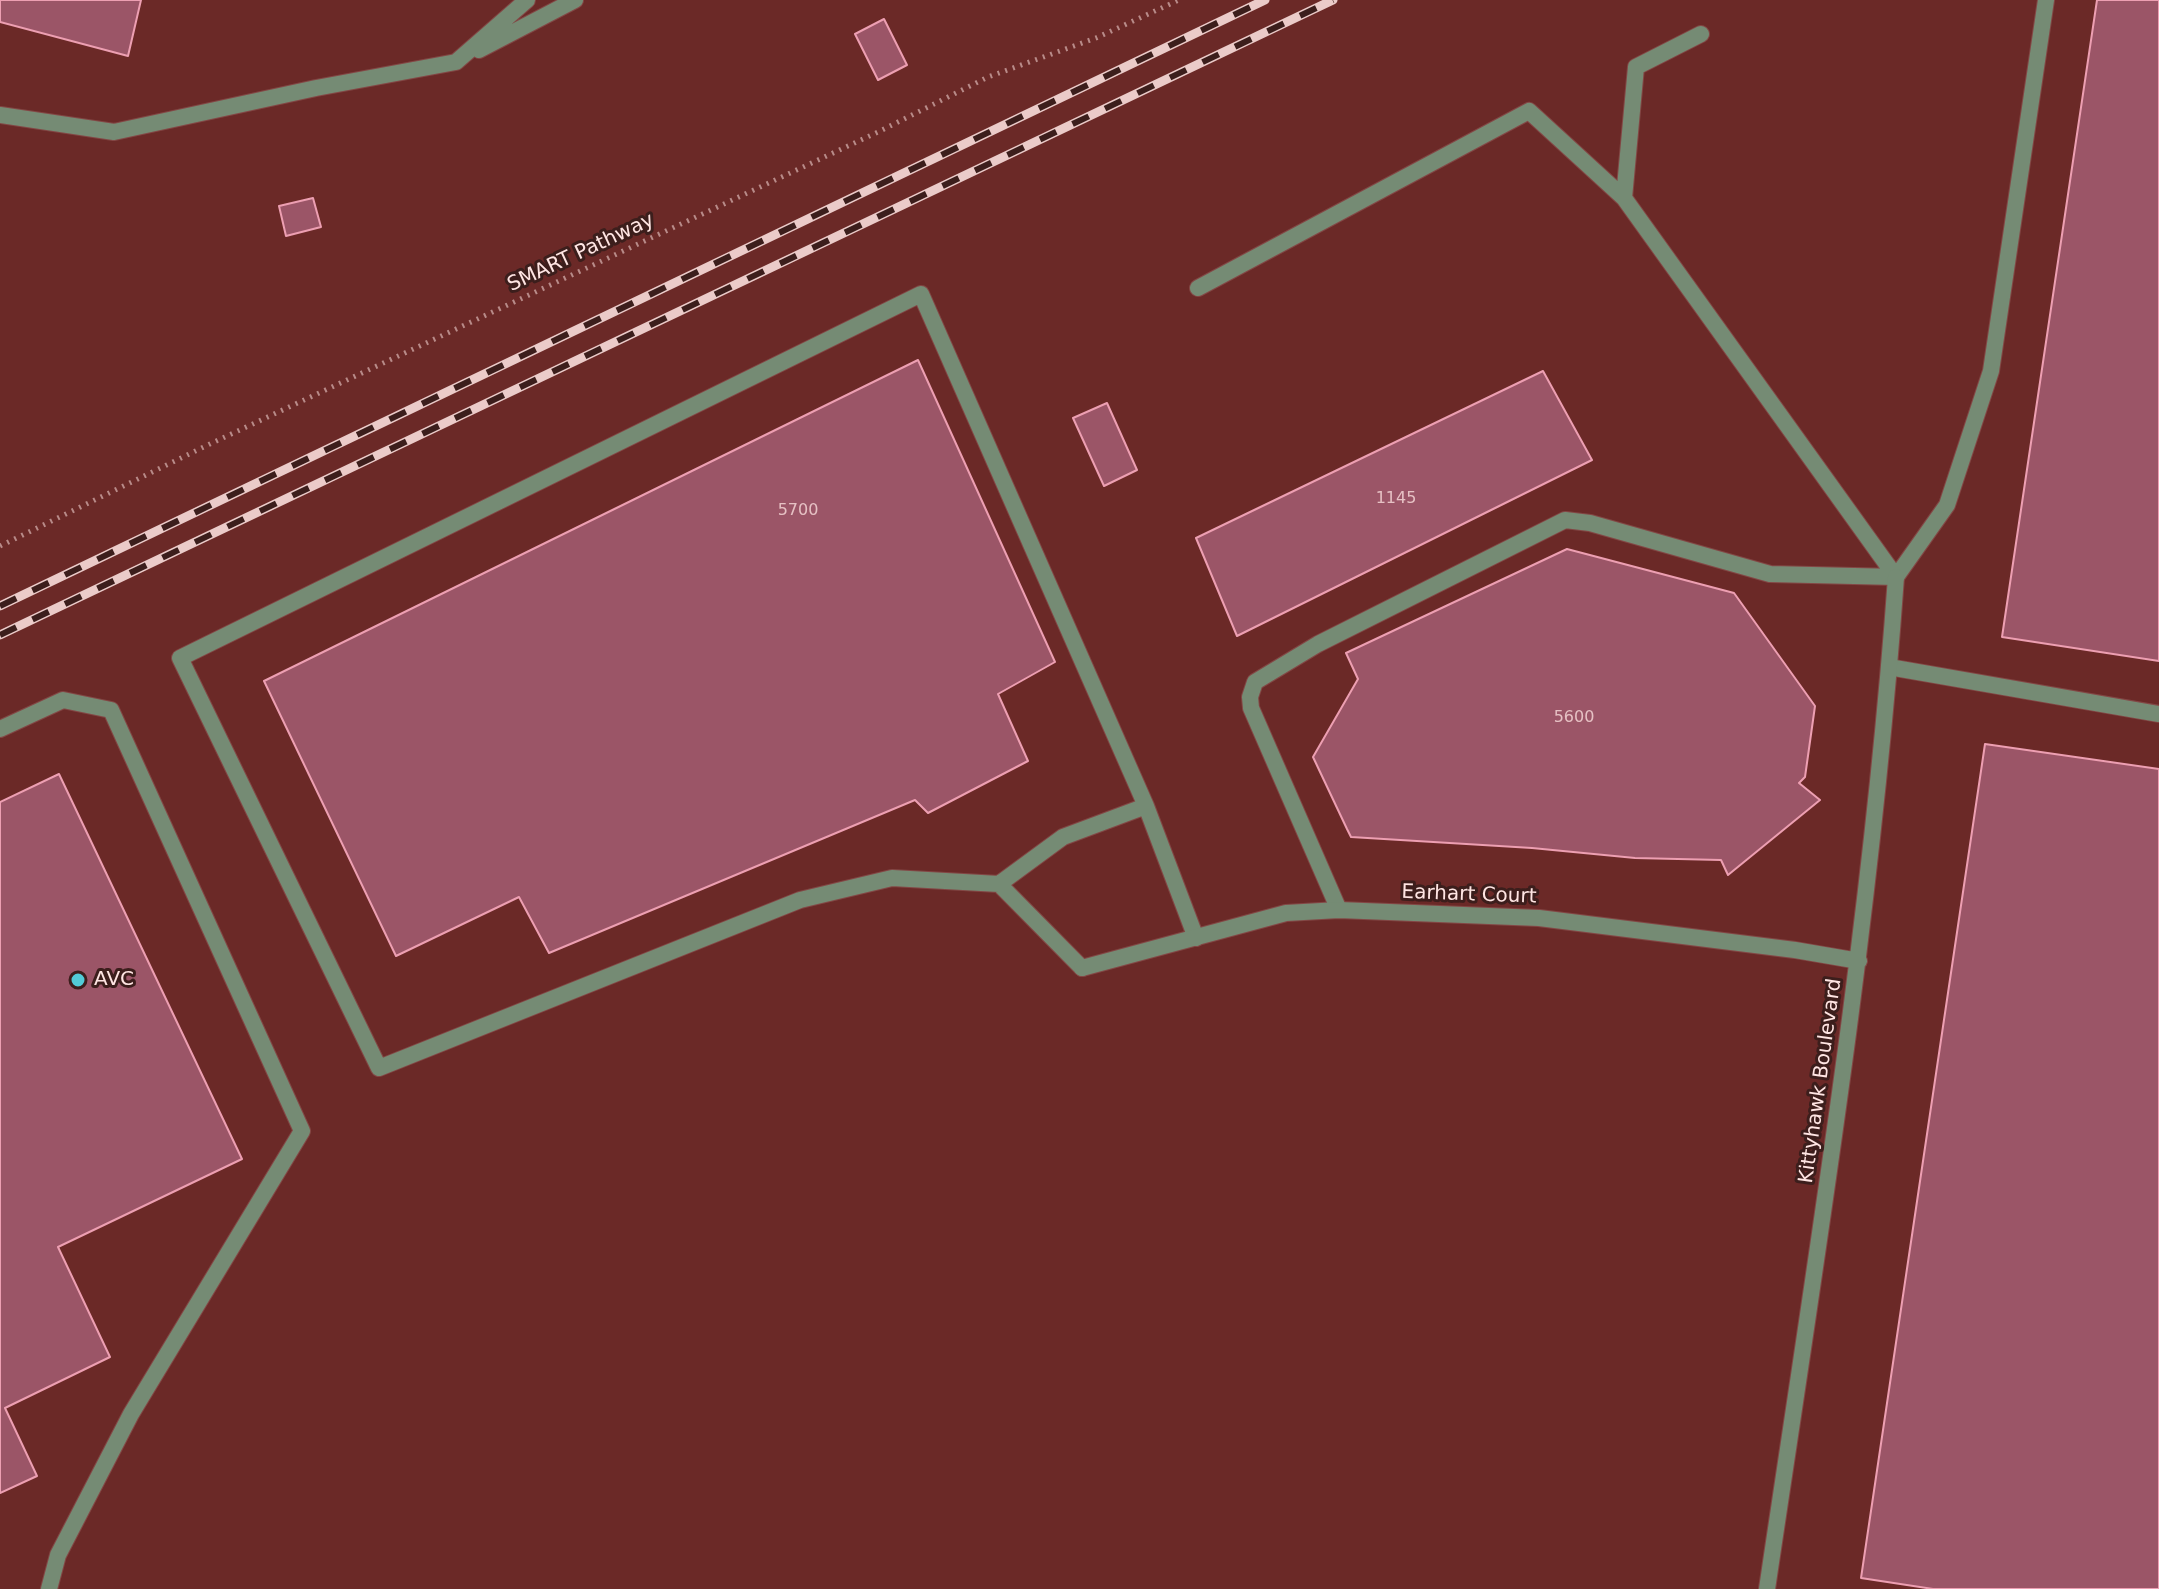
<!DOCTYPE html>
<style>
body{margin:0}
canvas{display:block;background:#6b2927}
</style>
<canvas width="2159" height="1589"></canvas>
<script>
const c = document.querySelector('canvas').getContext('2d');
c.lineJoin = 'round';
function fill(path, color) { c.fillStyle = color; c.fill(path, 'evenodd'); }
function trace(path, color, width, dash) { c.strokeStyle = color; c.lineWidth = width; c.lineCap = dash ? 'butt' : 'round'; c.setLineDash(dash || []); c.stroke(path); }
function label(font, color, halo, rows, align = 'center') {
  c.font = font + ' "DejaVu Sans",sans-serif'; c.lineWidth = 6; c.setLineDash([]); c.textBaseline = 'middle'; c.strokeStyle = halo; c.fillStyle = color; for (const [text, x, y, turn = 0] of rows) {
    c.save(); c.translate(x, y); c.rotate((+turn || 0) * Math.PI / 180); c.textAlign = isNaN(turn) ? turn : align; if (halo) c.strokeText(text, 0, 0); c.fillText(text, 0, 0); c.restore();
  }
}
const building = new Path2D(`
 M0,0h141l-13,56 -128,-34z
 M2097,0h62v661l-157,-24z
 M884,19l23,46 -29,15 -23,-46z
 M313,198l8,29 -35,9 -7,-30z
 M918,360l137,302 -57,32 30,67 -100,52 -13,-13 -366,153 -30,-56 -123,59 -132,-275z
 M1543,371l49,89 -355,176 -41,-98z
 M1107,403l30,67 -33,16 -31,-68z
 M1567,549l167,44 81,113 -10,71 -6,6 21,17 -92,75 -7,-15 -86,-2 -103,-10 -181,-11 -4,-8 -34,-72 45,-78 -12,-26z
 M1985,744l174,25v820h-226l-72,-11z
 M59,774l183,385 -184,88 52,110 -105,51 32,68 -37,17v-691z`);
fill(building, '#9b5567');
trace(building, '#ed9fb2', 2);
const service = new Path2D(`
 M1701,34l-65,33 -12,131 272,379
 M479,50l96,-50
 M0,115l114,17 202,-44 140,-26 71,-62
 M1198,288l331,-177 95,87
 M1896,577l51,-72 44,-134 55,-371
 M1889,667l270,47
 M0,729l63,-29 48,10 191,421 -171,283 -73,141 -9,34
 M1146,806l50,132
 M999,884l64,-47 83,-31 -225,-512 -741,364 199,410 421,-168 92,-22 107,6 83,84
 M1339,910l-88,-202 -1,-11 5,-15 63,-38 247,-124 25,3 180,51 126,3`);
const minor = new Path2D(`
 M1082,968l204,-55 53,-3 200,8 256,32 64,11
 M1767,1589c50,-337 105,-672 129,-1012`);
trace(service, '#834745', 18);
trace(minor, '#834745', 18);
trace(new Path2D(`
 M0,546l212,-103 666,-311 110,-55 108,-39 83,-38`), '#b88b89', 5, [2, 6]);
trace(service, '#758b74', 16);
trace(minor, '#758b74', 16);
const rail = new Path2D(`
 M0,606l1265,-606
 M0,635l1333,-635`);
trace(rail, '#ebcbc9', 9);
trace(rail, '#3c1e1c', 6, [18]);
for (const [x, y, r, color] of [
 [78,980,8,"#52cbd7"]
]) { const dot = new Path2D(); dot.arc(x, y, r, 0, 2 * Math.PI); c.fillStyle = color; c.fill(dot); trace(dot, '#3c1e1c', 3); }
label('16px', '#e6c1c4', null, [
 ["1145",1396,499],
 ["5700",798,511],
 ["5600",1574,718]
]);
label('20px', '#ffe5e3', '#3c1e1c', [
 ["SMART Pathway",581,253,-25],
 ["Earhart Court",1469,895,2],
 ["Kittyhawk Boulevard",1821,1081,-82]
]);
label('20px', '#ffe5e3', '#3c1e1c', [
 ["AVC",94,980]
], 'left');
</script>
